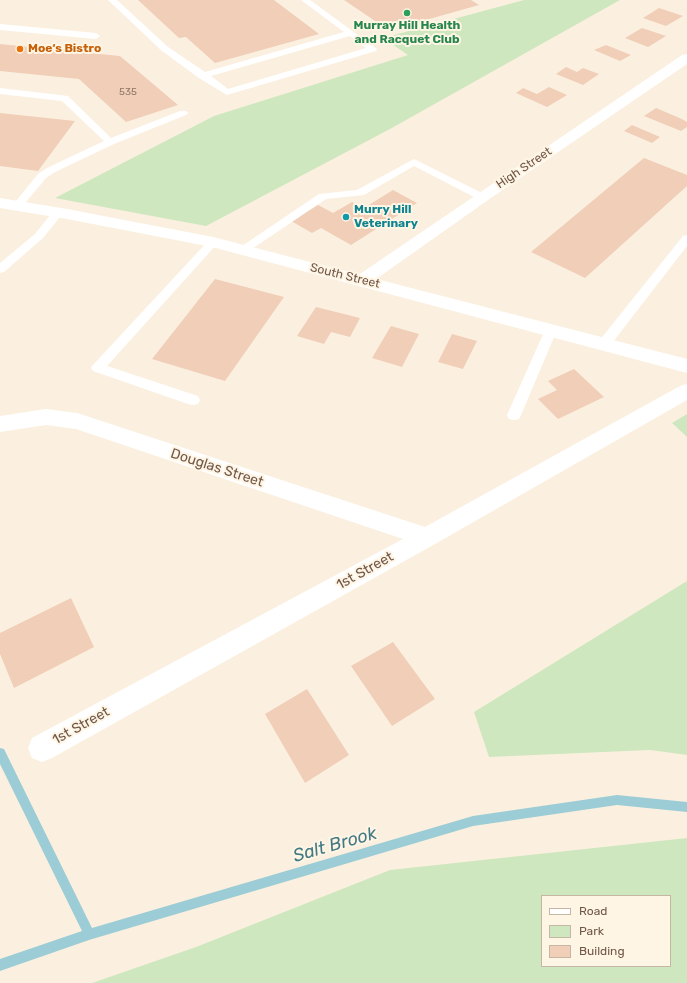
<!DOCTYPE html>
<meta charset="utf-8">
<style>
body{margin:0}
#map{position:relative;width:687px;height:983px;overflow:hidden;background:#fbf0df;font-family:Rubik,sans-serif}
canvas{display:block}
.legend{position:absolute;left:541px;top:895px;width:130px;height:72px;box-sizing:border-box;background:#fff5e5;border:1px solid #c6b6a6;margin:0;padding:5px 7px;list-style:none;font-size:12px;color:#705748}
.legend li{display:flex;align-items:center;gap:8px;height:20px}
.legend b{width:20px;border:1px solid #c6b6a6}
</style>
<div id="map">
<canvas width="687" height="983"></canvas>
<ul class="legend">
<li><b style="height:5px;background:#fff"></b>Road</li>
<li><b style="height:11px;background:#cfe7bf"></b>Park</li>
<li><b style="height:11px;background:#f0ceb8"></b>Building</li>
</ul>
</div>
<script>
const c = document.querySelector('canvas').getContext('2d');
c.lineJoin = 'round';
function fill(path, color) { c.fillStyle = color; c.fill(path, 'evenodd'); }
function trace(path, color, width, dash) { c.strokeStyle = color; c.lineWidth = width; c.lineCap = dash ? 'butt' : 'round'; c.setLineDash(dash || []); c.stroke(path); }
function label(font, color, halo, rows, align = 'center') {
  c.font = font + ' Rubik,sans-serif'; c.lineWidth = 4; c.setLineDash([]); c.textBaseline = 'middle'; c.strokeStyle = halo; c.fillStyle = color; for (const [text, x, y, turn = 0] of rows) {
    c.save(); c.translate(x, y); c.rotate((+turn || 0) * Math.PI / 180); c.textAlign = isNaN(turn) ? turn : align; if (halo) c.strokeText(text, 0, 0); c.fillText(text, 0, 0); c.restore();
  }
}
fill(new Path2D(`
 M524,0h96l-230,129 -184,97 -151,-28 159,-82 194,-61 -25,-17z
 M687,414v23l-15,-14z
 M687,581v174l-37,-5 -161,7 -15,-45z
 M687,838v145h-595l104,-36 194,-77zM542,896h128v70h-128z`), '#cfe7bf');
fill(new Path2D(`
 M0,748l4,1 88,179 381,-112 144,-21 70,7v10l-70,-7 -144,21 -384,114 -89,31v-12l82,-28 -82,-167z`), '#9cccd5');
fill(new Path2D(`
 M138,0h136l45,34 -104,29 -29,-26 -7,1z
 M344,0h127l8,5 -71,20 -5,-4 -19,6z
 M659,8l24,8 -17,10 -23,-8z
 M642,28l24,8 -18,11 -23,-9z
 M0,44l120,12 58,49 -52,17 -47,-43 -79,-8z
 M606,45l25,10 -11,6 -26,-11z
 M566,67l11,5 6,-4 16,6 -16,11 -27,-11z
 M549,87l18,8 -20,12 -31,-14 7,-5 14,6z
 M656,108l26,11 5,3v5l-6,4 -37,-15z
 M0,113l75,8 -37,50 -38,-5z
 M632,125l28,12 -8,6 -28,-12z
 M644,158l43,17v11l-102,92 -54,-26z
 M393,190l24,13 -66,42 -30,-17 -9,5 -21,-12 27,-16 15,8 19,-11 12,6z
 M215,279l69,18 -59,84 -73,-22z
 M316,307l44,11 -10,19 -19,-5 -7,12 -27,-8z
 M391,326l28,8 -17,33 -30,-9z
 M452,334l25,7 -14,28 -25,-7z
 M574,369l30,28 -46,22 -20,-20 19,-9 -9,-9z
 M71,598l23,49 -80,41 -14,-34v-21z
 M393,642l42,57 -43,27 -41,-60z
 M307,689l42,66 -44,28 -40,-69z`), '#f0ceb8');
fill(new Path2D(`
 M108,0h9l51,47 37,25 139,-40 -43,-32h9l67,49 -1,2 -149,44 -28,-17 -37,-27zM350,36l16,12 -138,41 -17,-13z
 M0,24l96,9 4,3 -4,3 -96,-9z
 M0,88l68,8 43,42 69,-27h6l2,2 -2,2 -72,29 -59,28 -9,6 -25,30 -4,1 -5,-3 26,-32 9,-6 57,-27 -42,-40 -62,-7z
 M414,159l72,36 1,2 -5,3 -4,-1 -64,-33 -50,29 -38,4 -80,54h-8l-2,-3 83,-56 38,-4z
 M58,209l6,3 -21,26 -39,34 -4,1v-10l35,-29 19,-24z
 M687,235v11l-78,101 -5,1 -5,-1 -1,-3 1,-3 84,-105z
 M213,239l4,1 2,2 -2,2 -110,122 91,30 2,4 -2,4 -5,1 -5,-1 -95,-33 -2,-3 2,-3 116,-125z
 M551,326l4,1 2,3 -36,85 -2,4 -5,1 -5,-1 -2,-4 38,-85 2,-3z`), '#fff');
fill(new Path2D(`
 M687,54v10l-199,136 -119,84 -6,2 -6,-2 -3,-4 3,-4 325,-221z
 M687,384v16l-252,144 -383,214 -10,4 -10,-4 -4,-10 4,-10 371,-199 -327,-110 -30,-4 -46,7v-16l46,-7 31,4 348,114 255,-141z`), '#fff');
fill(new Path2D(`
 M0,198l67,11 146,28 474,122v14l-475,-126 -145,-28 -67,-11z`), '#fff');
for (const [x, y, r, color] of [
 [407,13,4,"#2e9e5b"],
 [20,49,4,"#e8710a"],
 [346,217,4,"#0f9aa8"]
]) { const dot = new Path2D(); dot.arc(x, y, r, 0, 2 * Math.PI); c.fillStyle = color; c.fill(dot); trace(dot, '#fff5e5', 1.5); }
label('10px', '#907564', null, [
 ["535",128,92]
]);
label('bold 12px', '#27864d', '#fff5e5', [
 ["Murray Hill Health",407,26],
 ["and Racquet Club",407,40]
]);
label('bold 12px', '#c56008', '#fff5e5', [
 ["Moe‘s Bistro",28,49]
], 'left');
label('12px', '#705748', '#fff5e5', [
 ["High Street",524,168,-34],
 ["South Street",345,276,14]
]);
label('bold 12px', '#0d838f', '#fff5e5', [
 ["Murry Hill",354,210],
 ["Veterinary",354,224]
], 'left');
label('14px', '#705748', '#fff5e5', [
 ["Douglas Street",217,468,18],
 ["1st Street",365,571,-29],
 ["1st Street",81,726,-29]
]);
label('italic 18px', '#427984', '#fff5e5', [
 ["Salt Brook",335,845,-16]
]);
</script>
